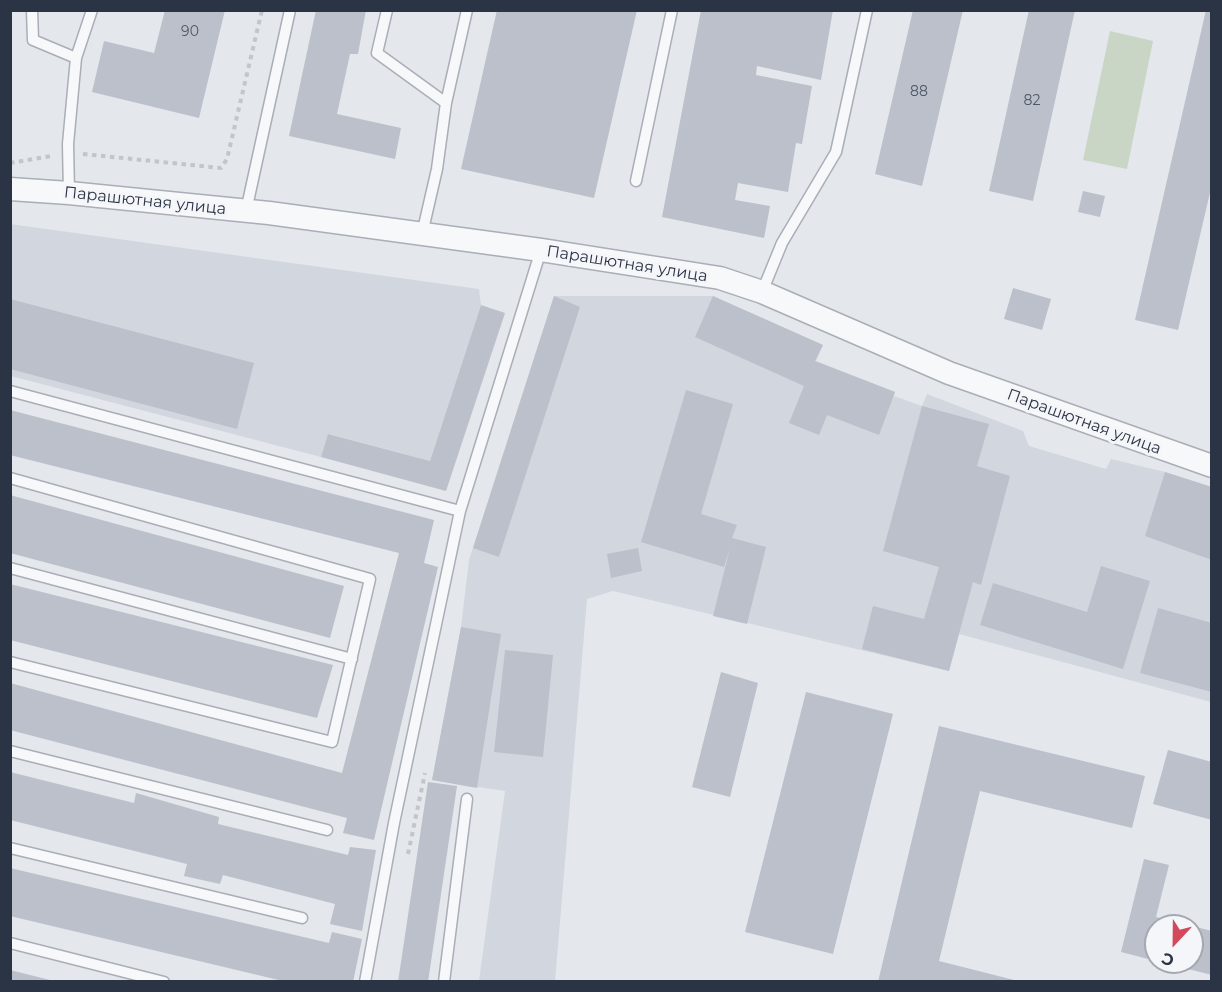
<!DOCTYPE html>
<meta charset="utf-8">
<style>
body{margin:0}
#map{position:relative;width:1222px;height:992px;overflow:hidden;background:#e4e7ec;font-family:Montserrat,sans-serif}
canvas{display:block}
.frame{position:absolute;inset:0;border:12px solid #2b3445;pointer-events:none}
.north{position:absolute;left:1144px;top:914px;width:60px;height:60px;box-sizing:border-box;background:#f4f6f9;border:2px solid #a4a8b1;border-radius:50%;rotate:202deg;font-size:16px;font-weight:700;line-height:24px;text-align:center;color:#2b3445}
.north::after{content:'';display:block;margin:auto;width:21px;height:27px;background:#d1495b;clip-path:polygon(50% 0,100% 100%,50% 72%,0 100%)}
</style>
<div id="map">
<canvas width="1222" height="992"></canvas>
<div class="frame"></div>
<div class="north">С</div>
</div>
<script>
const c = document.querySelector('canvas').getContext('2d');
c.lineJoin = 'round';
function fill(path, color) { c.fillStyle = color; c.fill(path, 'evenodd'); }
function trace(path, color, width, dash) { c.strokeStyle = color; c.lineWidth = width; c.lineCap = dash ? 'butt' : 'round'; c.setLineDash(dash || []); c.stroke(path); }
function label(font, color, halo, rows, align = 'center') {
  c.font = font + ' Montserrat,sans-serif'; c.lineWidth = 6; c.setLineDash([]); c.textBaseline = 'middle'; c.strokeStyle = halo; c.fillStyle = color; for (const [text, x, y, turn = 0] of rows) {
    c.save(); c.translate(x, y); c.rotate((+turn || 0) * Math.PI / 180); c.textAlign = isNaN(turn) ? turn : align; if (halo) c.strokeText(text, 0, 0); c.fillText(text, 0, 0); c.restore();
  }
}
fill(new Path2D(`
 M10,224l469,65 2,16 -51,156 -101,-27 -8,23 -310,-81z
 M554,296h159l110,49 -7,16 79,31 -1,4 28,10 5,-12 96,37 6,15 77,23 5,-10 54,13 46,15v215l-252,-68 -10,37 -336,-80 -26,8 -32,382h-76l26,-190 -73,-11 29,-153 8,-67z`), '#d2d6de');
fill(new Path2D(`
 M1110,31l43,10 -26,128 -44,-9z`), '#c9d6c5');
fill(new Path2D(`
 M165,10h60l-26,108 -107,-26 12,-51 50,12z
 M316,10h50l-8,44h-8l-13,60 64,14 -6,31 -106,-23z
 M497,10h140l-43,188 -133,-29z
 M701,10h132l-12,70 -64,-14 -1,9 56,11 -10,58 -6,-1 -8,49 -50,-9 -3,17 35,6 -6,32 -102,-21z
 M913,10h50l-41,176 -47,-12z
 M1029,10h46l-42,191 -44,-10z
 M1206,10h6v174l-34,146 -43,-10z
 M1083,191l22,5 -5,21 -22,-5z
 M1013,288l38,11 -9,31 -38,-11z
 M554,296l26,11 -81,250 -26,-9z
 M713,296l110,49 -8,16 80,31 -16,43 -52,-20 -8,20 -30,-12 15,-37 -109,-49z
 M10,299l244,64 -17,66 -227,-60z
 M481,305l24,8 -59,178 -125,-34 7,-23 102,27z
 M686,390l47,14 -32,110 36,11 -5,13 34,9 -19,77 -34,-8 17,-68 -6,19 -83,-25z
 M922,406l67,18 -12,42 33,10 -29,109 -8,-3 -24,89 -87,-22 11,-43 51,13 15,-52 -56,-16z
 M10,410l424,110 -10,43 14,4 -64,273 -31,-7 4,-15 -337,-88v-47l332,90 57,-220 -389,-98z
 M1165,472l47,15v73l-67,-24z
 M10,495l334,91 -14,52 -320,-85z
 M638,548l4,23 -31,7 -4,-24z
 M1101,566l49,15 -27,88 -143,-44 13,-42 94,29z
 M10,584l323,81 -16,53 -307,-78z
 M1158,608l54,15v69l-72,-19z
 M461,627l40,7 -24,154 -45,-8z
 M505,650l48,5 -10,102 -49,-5z
 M721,672l37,11 -28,114 -38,-10z
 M806,692l87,22 -60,240 -88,-22z
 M939,726l206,50 -13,52 -152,-37 -41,170 83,21h-144z
 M1168,750l44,12v58l-59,-16z
 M10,772l124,31 2,-10 83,24 -1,7 130,31 2,-8 26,3 -14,81 -32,-7 5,-20 -112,-29 -3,9 -36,-8 3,-12 -177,-44z
 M428,782l29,4 -29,196h-30z
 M1144,859l25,6 -13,52 32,8 -32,1v35l-35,-9z
 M10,868l319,75 3,-11 30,7 -9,43h-66l-277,-66z
 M1192,926l20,5v44l-48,-12 28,-1z
 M10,970l44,11 -1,1h-43z`), '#bbc0ca');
const service = new Path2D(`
 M32,10l1,30 43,18
 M387,10l-10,43 69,50
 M636,181l36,-171
 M69,193l-1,-49 8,-86 16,-48
 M246,211l44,-201
 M422,234l15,-65 9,-66 21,-93
 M762,292l20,-49 54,-91 31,-142
 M10,391l450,120
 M10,478l360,101 -38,163 -322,-80
 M10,568l342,91
 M10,751l317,79
 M10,848l292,70
 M10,943l154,39
 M365,982l29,-159 66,-312 81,-261
 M444,982l23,-183`);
const minor = new Path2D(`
 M10,189l59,4 200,20 272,37 179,28 42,14 187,81 263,93`);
trace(service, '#a9aeb7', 13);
trace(minor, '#a9aeb7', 25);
trace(new Path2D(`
 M83,154l138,14 6,-9 35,-149
 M10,163l42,-7
 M408,854l17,-81`), '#c2c5cb', 4, [4.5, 4.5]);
trace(service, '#f7f8fa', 10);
trace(minor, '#f7f8fa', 22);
label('14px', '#4f5766', null, [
 ["90",190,32],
 ["88",919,92],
 ["82",1032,101]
]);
label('16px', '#2b3445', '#f4f6f9', [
 ["Парашютная улица",145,201,6],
 ["Парашютная улица",627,264,9],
 ["Парашютная улица",1084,422,20]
]);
</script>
